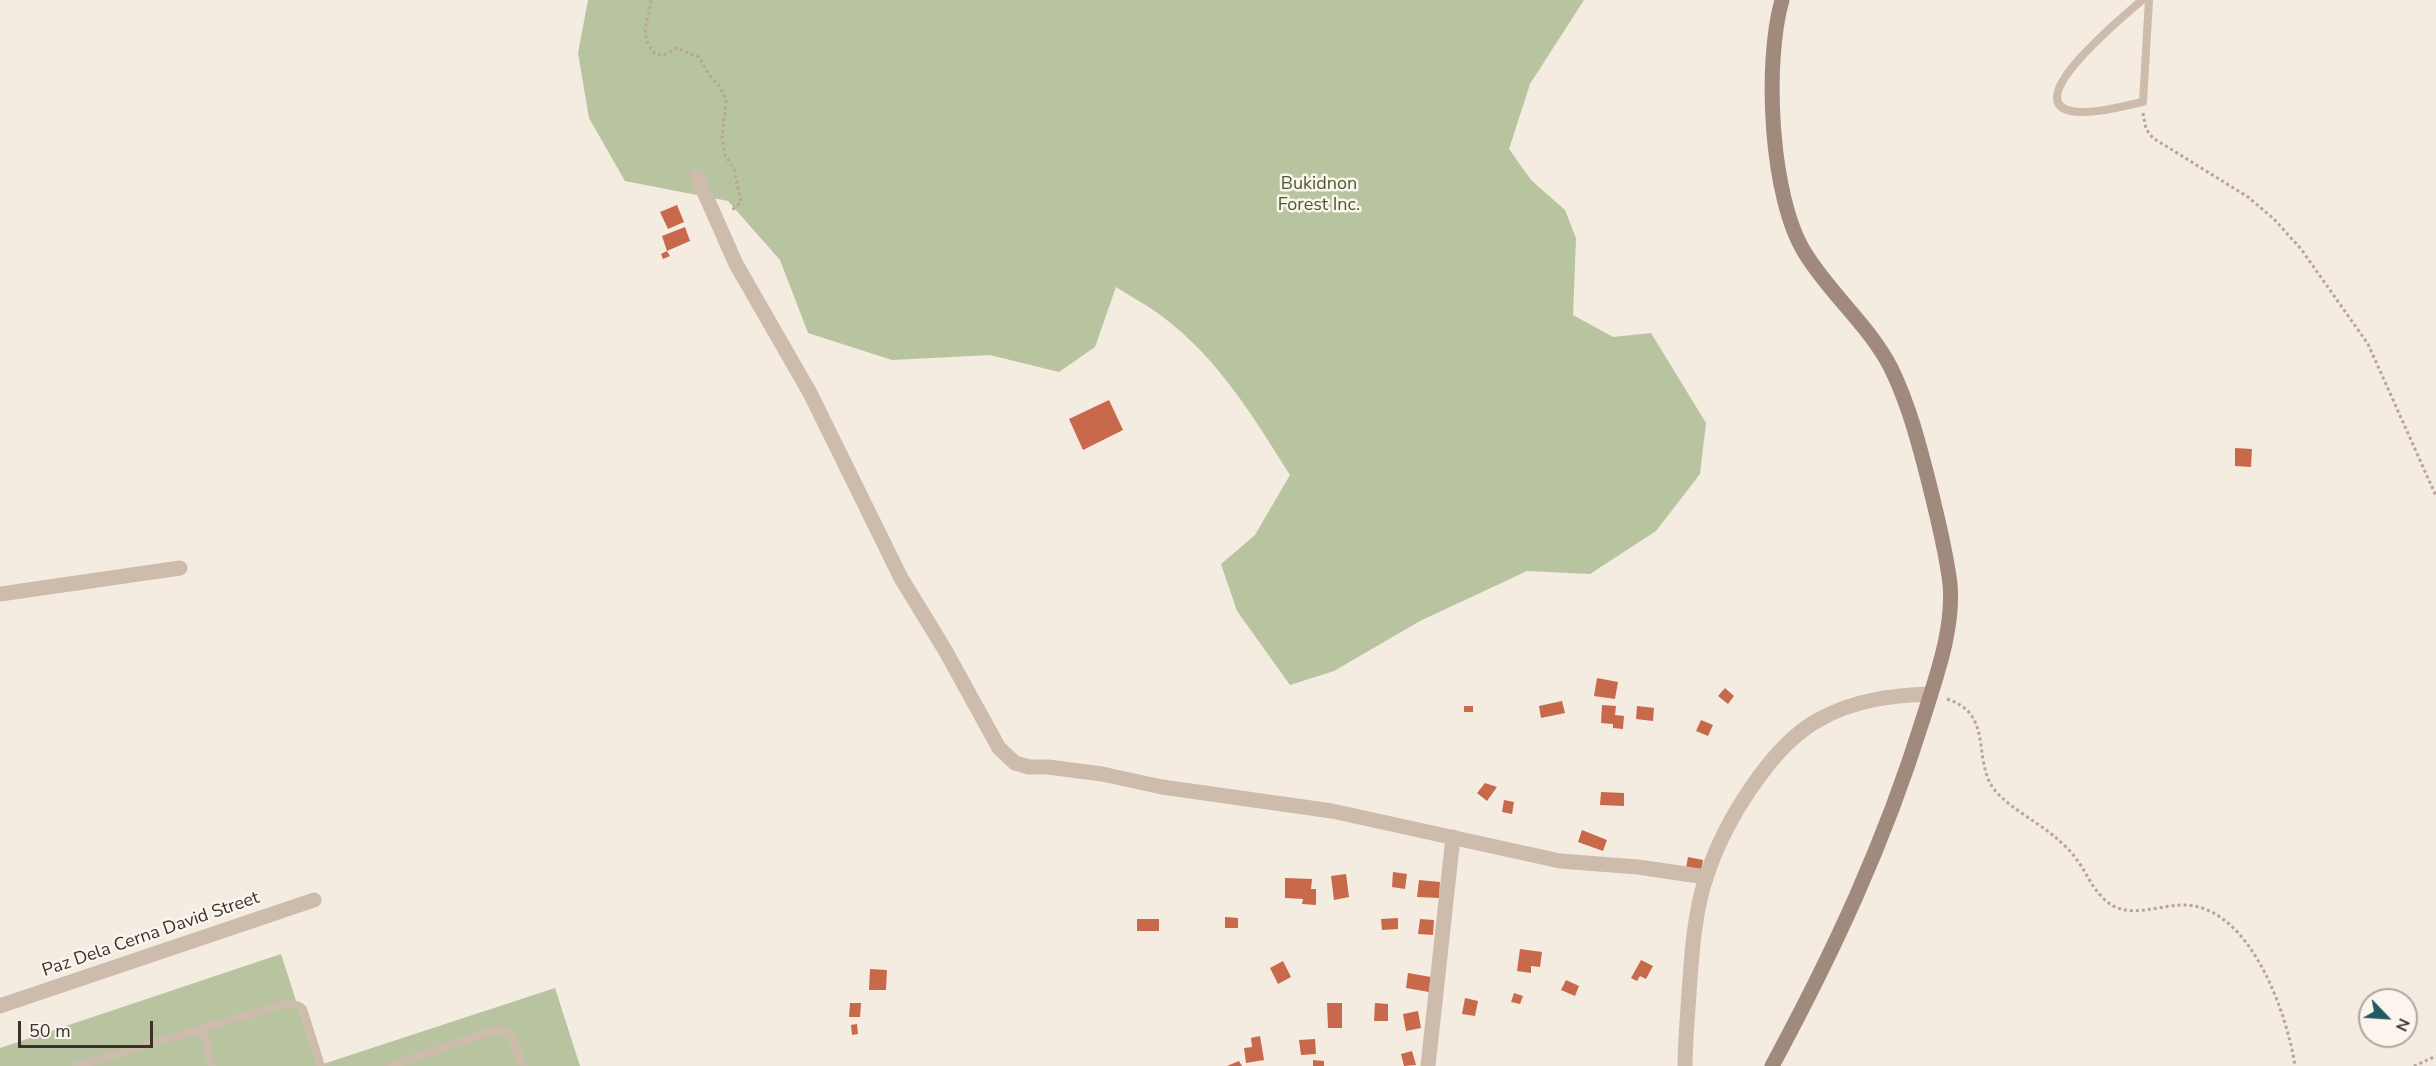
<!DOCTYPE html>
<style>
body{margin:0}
#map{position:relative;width:2436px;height:1066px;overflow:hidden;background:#f4ebe1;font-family:"Nunito Sans",sans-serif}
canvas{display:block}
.north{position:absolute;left:2358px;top:988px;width:60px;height:60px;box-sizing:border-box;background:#fbf5ee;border:2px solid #aea6a0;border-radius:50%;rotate:115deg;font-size:16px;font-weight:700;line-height:24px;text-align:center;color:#3b302b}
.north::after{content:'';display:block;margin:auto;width:21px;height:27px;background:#1f5a5e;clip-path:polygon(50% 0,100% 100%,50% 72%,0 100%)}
.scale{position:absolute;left:18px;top:1021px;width:135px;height:27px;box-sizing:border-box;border:3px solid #3b302b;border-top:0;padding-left:8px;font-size:18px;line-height:21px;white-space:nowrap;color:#3b302b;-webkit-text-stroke:4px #fbf5ee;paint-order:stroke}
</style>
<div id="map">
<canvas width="2436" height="1066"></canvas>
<div class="north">N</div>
<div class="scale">50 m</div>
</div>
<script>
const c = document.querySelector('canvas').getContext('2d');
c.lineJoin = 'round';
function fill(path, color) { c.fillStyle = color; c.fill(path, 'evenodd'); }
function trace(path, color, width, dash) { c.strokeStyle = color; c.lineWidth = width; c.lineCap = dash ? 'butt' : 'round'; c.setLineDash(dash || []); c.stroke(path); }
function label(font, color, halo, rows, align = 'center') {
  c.font = font + ' "Nunito Sans",sans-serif'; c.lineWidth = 5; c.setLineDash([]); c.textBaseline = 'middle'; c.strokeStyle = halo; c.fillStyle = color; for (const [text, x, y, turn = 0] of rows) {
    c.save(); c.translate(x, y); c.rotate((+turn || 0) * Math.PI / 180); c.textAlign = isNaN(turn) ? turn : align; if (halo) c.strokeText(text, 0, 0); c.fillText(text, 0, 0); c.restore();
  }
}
fill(new Path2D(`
 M588,0h996l-54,84 -21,65 22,31 34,30 11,28 -3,77 40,22 38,-4 55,90 -6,51 -44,57 -66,43 -63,-3 -107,50 -86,50 -44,14 -53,-74 -16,-47 34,-29 35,-60c-36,-57 -72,-117 -127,-158 -14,-11 -32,-20 -47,-30l-21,60 -36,25 -69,-17 -98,5 -84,-27 -28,-73 -52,-59 -103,-20 -36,-63 -11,-65z
 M281,954l36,112 238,-78 25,78h-580v-18z`), '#b8c4a0');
fill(new Path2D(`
 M677,205l7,17 -16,7 -8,-17z
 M685,227l5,14 -23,10 -5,-15z
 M667,251l3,5 -7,3 -2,-5z
 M1109,400l14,30 -40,20 -14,-31z
 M2235,448l17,1 -1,18 -16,-1z
 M1597,678l21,4 -3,17 -21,-3z
 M1725,688l9,8 -6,8 -10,-8z
 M1562,701l3,12 -24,5 -2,-12z
 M1602,705l14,1 -1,9 9,1 -1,13 -10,-1v-4l-12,-1z
 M1464,706h9v6h-9z
 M1637,706l17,2 -1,13 -17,-2z
 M1701,720l12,5 -5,11 -12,-5z
 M1485,783l12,4 -10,14 -10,-8z
 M1601,792l23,1v13l-24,-1z
 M1504,800l10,2 -2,12 -10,-2z
 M1582,830l25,10 -4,11 -25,-9z
 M1688,857l15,3 -2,11 -15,-3z
 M1393,872l14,2 -2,15 -13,-2z
 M1346,874l3,23 -15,3 -3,-24z
 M1285,878l27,1 -1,10h5v16l-14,-1 1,-5 -18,-1z
 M1419,880l21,2 -1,16 -22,-1z
 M1225,917l13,1v10h-13z
 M1398,918v11l-16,1 -1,-11z
 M1137,919h22v12h-22z
 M1420,919l14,1 -1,15 -15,-1z
 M1520,949l22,3 -2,15 -9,-1v7l-14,-2z
 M1641,960l12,6 -7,13 -6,-3 -3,5 -6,-3z
 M1283,961l8,16 -13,7 -8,-16z
 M870,969l17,1 -1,20h-17z
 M1408,973l23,4 -2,15 -23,-4z
 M1566,980l13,6 -4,10 -14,-6z
 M1514,993l9,3 -3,8 -9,-2z
 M1465,998l13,3 -3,15 -13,-2z
 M850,1003h11l-1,14h-11z
 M1327,1003h15v25h-14z
 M1375,1003l13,1v17h-14z
 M1418,1011l3,17 -15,3 -3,-17z
 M857,1024l1,10 -6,1 -1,-10z
 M1260,1036l4,24 -18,3 -2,-15 8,-1 -1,-9z
 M1315,1039l1,15 -15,1 -2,-15z
 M1412,1051l4,14 -12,1 -3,-12z
 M1313,1060l11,1v5h-11z
 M1239,1061l3,5h-15z`), '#c8694b');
trace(new Path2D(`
 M651,0c-3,24 -13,34 4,54l9,1 12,-7 23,9 10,18 11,12 6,13 -4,39 3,16 9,14 7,33 -10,9
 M2143,113l3,16 7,9 95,59 26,22 27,30 67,95 68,152
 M1947,699c43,14 28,50 42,82 10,22 48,40 66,56 7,6 16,14 22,23 9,12 14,26 25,37 23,25 53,8 82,8 66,1 103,108 111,161
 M2414,1066l22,-10`), '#b9a596', 3, [3, 3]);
trace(new Path2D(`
 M2142,0c-14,13 -133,108 -63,112 21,1 43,-6 64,-10l6,-102
 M202,1028l10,38
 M76,1066l208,-62c8,0 14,0 19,5l18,57
 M390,1066l109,-37 12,6 12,31`), '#cdbbac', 8);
trace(new Path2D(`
 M697,176l39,88 74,129 91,185 44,72 54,98 16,15 14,4h19l54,7 60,13 170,24 228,50 78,6 68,10
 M0,594l180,-26
 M0,1006l314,-106
 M1428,1066l25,-229
 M1685,1066c0,-20 2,-40 3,-59 3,-41 5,-93 19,-132 17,-52 64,-130 113,-156 35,-19 72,-24 111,-25`), '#cdbbac', 15);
trace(new Path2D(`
 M1772,1066c62,-115 112,-222 151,-347 13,-42 31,-90 27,-135 -4,-34 -13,-68 -21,-101 -10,-39 -20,-78 -38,-115 -22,-43 -61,-74 -86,-115 -35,-56 -41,-190 -23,-253`), '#a18a7d', 15);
label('18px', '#4a5a2e', '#fbf5ee', [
 ["Bukidnon",1319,185],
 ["Forest Inc.",1319,206]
]);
label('18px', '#3b302b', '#fbf5ee', [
 ["Paz Dela Cerna David Street",151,935,-19]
]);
</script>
